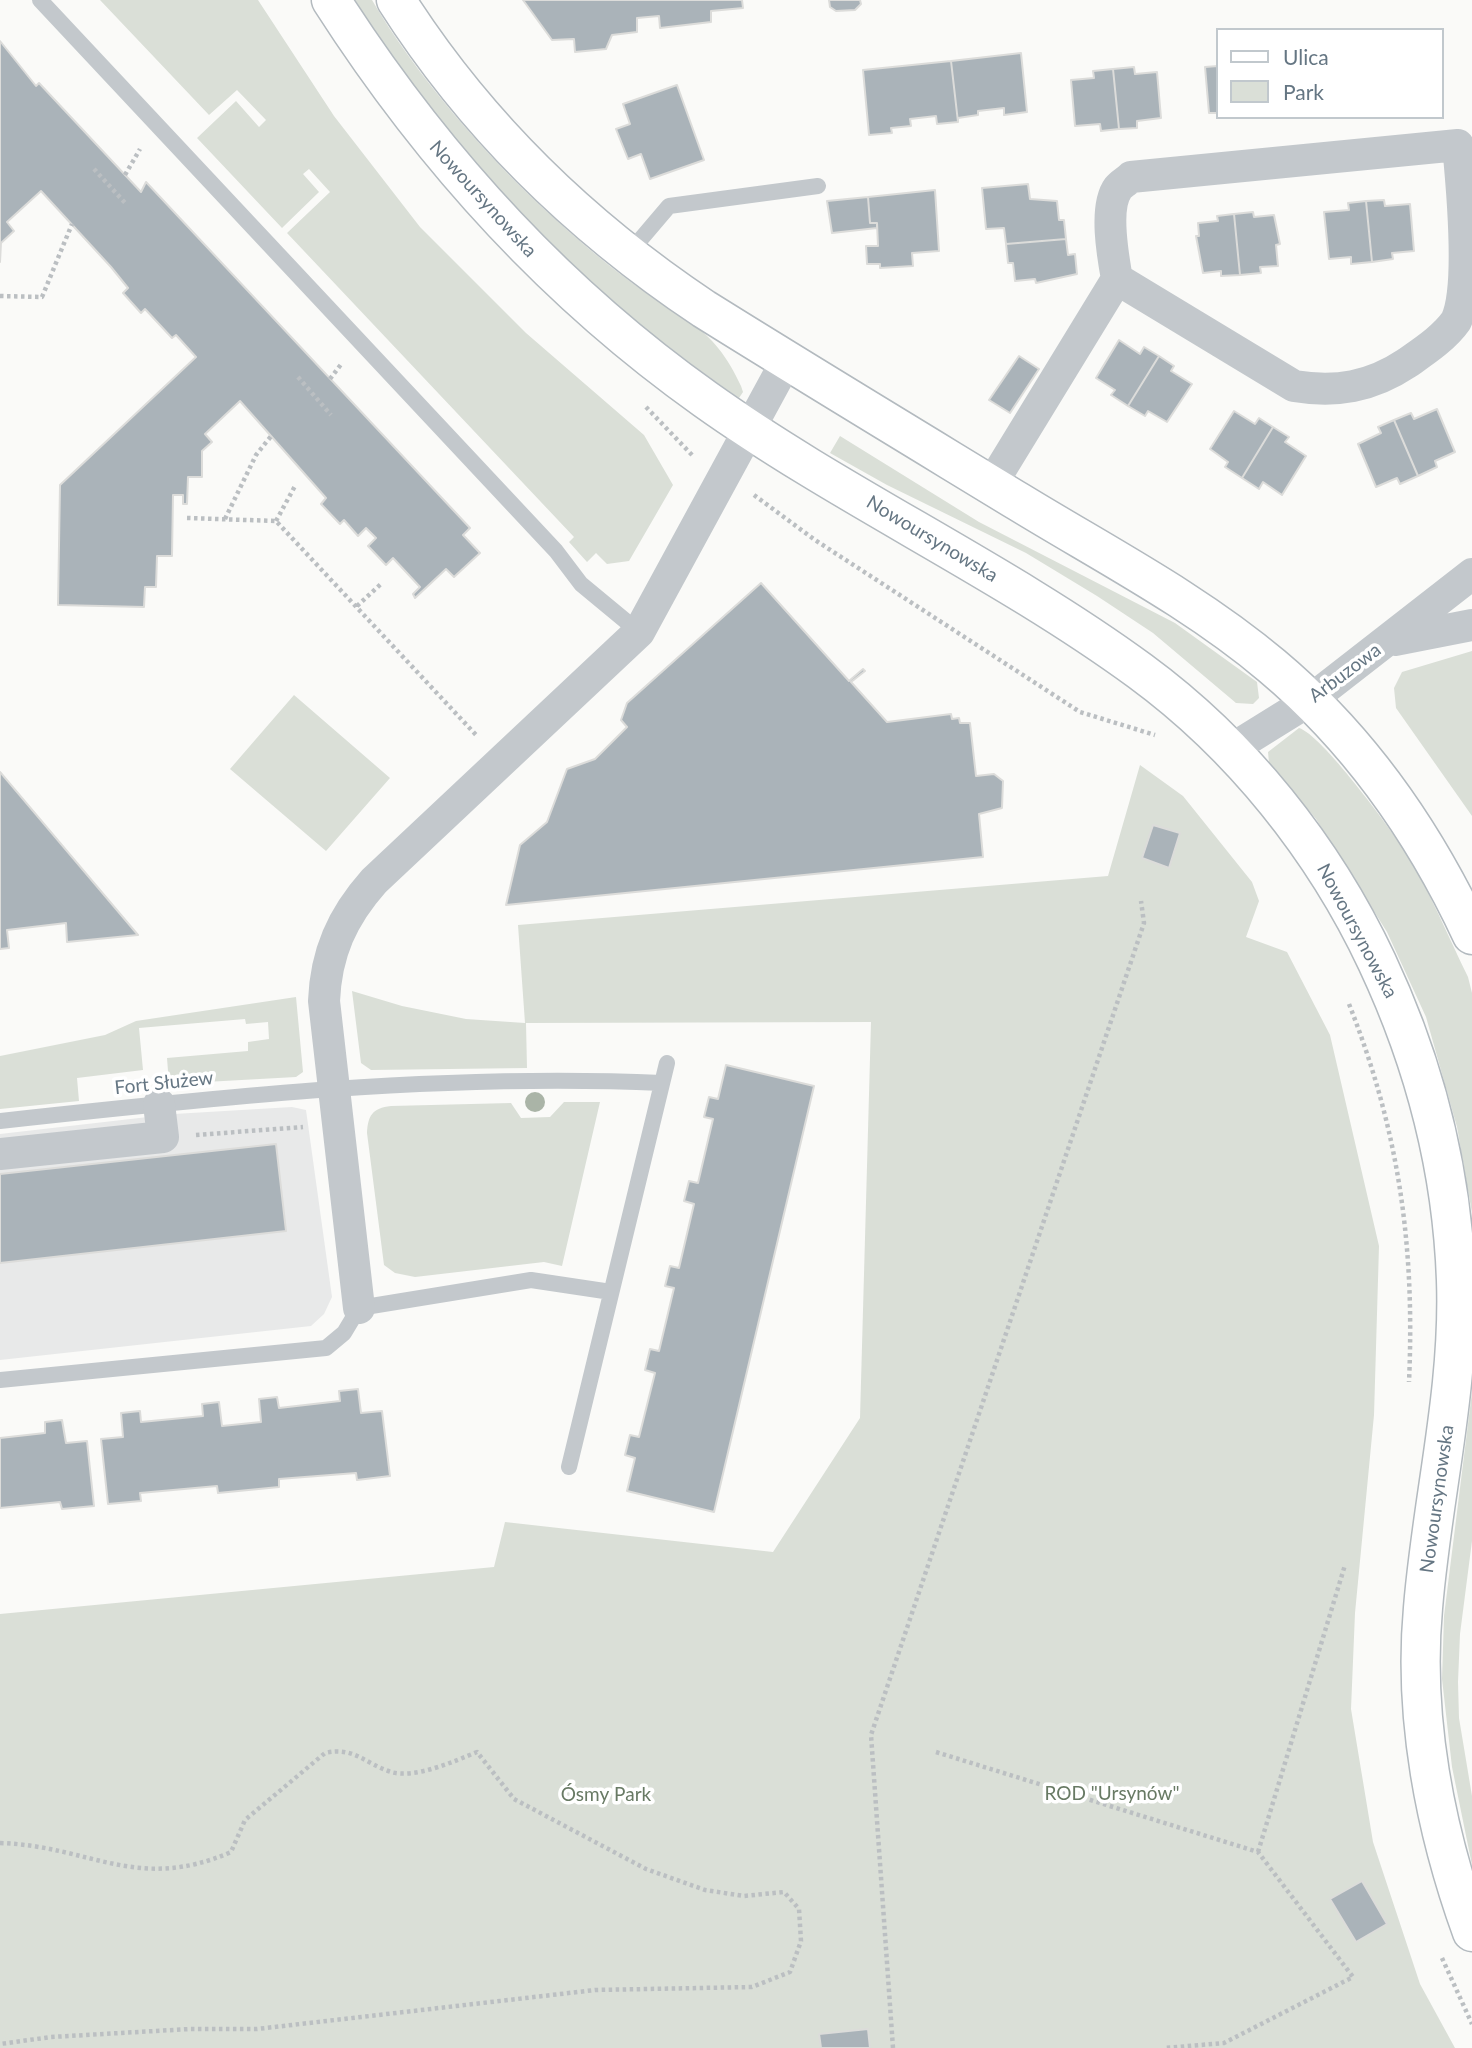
<!DOCTYPE html>
<meta charset="utf-8">
<style>
body{margin:0}
#map{position:relative;width:1472px;height:2048px;overflow:hidden;background:#fafaf8;font-family:Lato,sans-serif}
canvas{display:block}
.legend{position:absolute;left:1216px;top:28px;width:228px;height:91px;box-sizing:border-box;background:#fff;border:2px solid #c1c8cd;margin:0;padding:9px 12px;list-style:none;font-size:21px;color:#657683}
.legend li{display:flex;align-items:center;gap:14px;height:35px}
.legend b{width:35px;border:2px solid #c1c8cd}
</style>
<div id="map">
<canvas width="1472" height="2048"></canvas>
<ul class="legend">
<li><b style="height:9px;background:#fff"></b>Ulica</li>
<li><b style="height:19px;background:#dadfd7"></b>Park</li>
</ul>
</div>
<script>
const c = document.querySelector('canvas').getContext('2d');
c.lineJoin = 'round';
function fill(path, color) { c.fillStyle = color; c.fill(path, 'evenodd'); }
function trace(path, color, width, dash) { c.strokeStyle = color; c.lineWidth = width; c.lineCap = dash ? 'butt' : 'round'; c.setLineDash(dash || []); c.stroke(path); }
function label(font, color, halo, rows, align = 'center') {
  c.font = font + ' Lato,sans-serif'; c.lineWidth = 7; c.setLineDash([]); c.textBaseline = 'middle'; c.strokeStyle = halo; c.fillStyle = color; for (const [text, x, y, turn = 0] of rows) {
    c.save(); c.translate(x, y); c.rotate((+turn || 0) * Math.PI / 180); c.textAlign = isNaN(turn) ? turn : align; if (halo) c.strokeText(text, 0, 0); c.fillText(text, 0, 0); c.restore();
  }
}
fill(new Path2D(`
 M292,1107l14,3 26,187 -8,17 -13,12 -311,34v-226l174,-20z`), '#e8e9e9');
fill(new Path2D(`
 M100,0h158l76,116 86,111 106,106 118,102 29,50 -44,76 -22,3 -11,-11 -9,9 -18,-20 5,-5 -287,-304 43,-41 -21,-23 -6,5 16,18 -37,36 -85,-90 39,-37 23,26 7,-7 -29,-30 -28,25z
 M355,0h17c42,73 118,161 181,217 23,21 48,43 74,62 50,37 87,46 114,107l2,6 -4,6c-152,-104 -289,-239 -384,-398z
 M840,436l139,86 196,101 82,59 2,16 -6,6 -17,-1 -83,-70 -56,-37 -71,-43 -139,-68 -57,-32z
 M1472,651v165l-76,-108 -2,-20 8,-16z
 M294,695l96,83 -64,73 -96,-82z
 M1299,728c22,6 92,101 107,125 24,38 42,84 62,124l4,16v220l-15,-86 -31,-110 -39,-85 -71,-113 -47,-56 -1,-11z
 M1140,765l43,31 69,86 7,19 -13,36 41,15 43,83 49,211 -5,169 -19,198 -4,96 22,133 47,142 35,64h-1455v-434l494,-47 11,-45 268,30 87,-134 11,-396 -345,1 1,45 -156,2 -10,-7 -9,-72 50,15 64,13 59,4 -7,-98 590,-49z
 M296,997l7,75 -7,5 -127,7 -2,-26 81,-7v-9l21,-3 -1,-17 -22,2 -1,-5 -106,9 4,42 -66,8 2,23 -79,8v-53l105,-21 31,-14z
 M564,1102h36l-38,164 -18,-4 -129,15 -20,-4 -11,-8 -17,-132c1,-17 5,-25 24,-27l120,-3 10,15 29,-1z
 M1472,1392v149l-12,93 -2,48 1,36 13,78v69l-20,-98 -10,-88 2,-63z`), '#dadfd7');
const building = new Path2D(`
 M523,0h219l1,8 -32,3v11l-51,6 -1,-12 -22,2v14l-25,3 -6,14 -31,3 -1,-13 -22,1z
 M829,0h31l1,4 -6,6 -19,1 -6,-4z
 M0,41l36,45 3,-3 102,109 5,-10 324,346 -7,7 17,18 -26,24 -8,-8 -31,29 -2,-4 7,-7 -27,-29 -7,7 -18,-19 8,-8 -10,-10 -8,8 -14,-16 -4,4 -19,-20 5,-6 -86,-97 -35,33 7,8 -10,9v26h-14l-1,27h-4v-9h-10l-1,61h-15l-1,31h-11l-1,20 -86,-2 2,-120 136,-128 -20,-22 -4,3 -27,-29 -4,4 -18,-20 5,-5 -17,-21 -70,-76 -34,31 7,9 -13,12 -1,19z
 M1021,53l6,59 -23,3v-7l-26,3v4l-20,3v4l-7,-61z
 M951,61l7,61 -21,2 -1,-8 -26,3 1,7 -20,2 1,5 -23,2 -6,-65z
 M1218,66v47h-9l-4,-46z
 M1134,67l1,7 22,-2 4,46 -24,3v7l-18,1 -6,-60z
 M1113,69l6,60 -18,2 -1,-7 -25,2 -4,-46 23,-2 -1,-7z
 M677,85l27,75 -54,19 -9,-25 -13,5 -12,-30 14,-5 -7,-20z
 M1028,184l2,15 27,2 2,19h5l2,19 -60,5 -2,-16 -18,1 -4,-41z
 M935,190l4,61 -27,2 1,13 -33,2v-4h-13l-1,-18h12l-1,-23h-7l-2,-26z
 M868,197l2,26h7v5l-45,5 -5,-32z
 M1384,200l1,6 25,-2 4,47 -22,2 1,6 -21,3 -6,-61z
 M1366,201l6,61 -21,2v-7l-22,2 -5,-47 25,-2 -1,-7z
 M1253,212l1,5 20,-2 6,29 -4,1 2,21 -18,1 1,6 -21,2 -6,-61z
 M1234,214l6,61 -19,1v-5l-18,2 -7,-37h3l-1,-13 20,-2 -1,-5z
 M1066,239l2,16 7,-1 2,20 -41,9 -1,-4 -20,2 -2,-18h-5l-2,-19z
 M1119,340l21,14 4,-7 15,9 -31,50 -17,-11 4,-5 -19,-12z
 M1019,356l20,13 -29,44 -21,-13z
 M1159,356l15,10 -3,5 21,13 -25,38 -19,-11 -3,5 -17,-10z
 M1437,409l18,43 -20,9 2,6 -19,9 -24,-56 17,-7 3,6z
 M1234,411l21,13 4,-6 14,9 -31,51 -17,-11 3,-5 -18,-13z
 M1394,420l24,56 -18,8 -3,-6 -21,9 -18,-43 23,-11 -3,-6z
 M1273,427l16,10 -4,5 21,14 -24,39 -19,-13 -4,7 -17,-11z
 M761,583l88,98 14,-12 2,2 -14,11 36,40 64,-8 1,5 7,-1 1,5h10l6,53 18,-2 9,7 -1,27 -23,6 4,43 -477,48 14,-60 27,-23 20,-53 28,-10 32,-32 -6,-7 6,-17z
 M0,772l138,163 -71,7 -1,-19 -59,7 2,18 -9,1z
 M1153,825l27,8 -11,35 -27,-10z
 M726,1065l88,21 -100,426 -87,-21 8,-33 -10,-3 5,-20 9,2 16,-64 -10,-3 5,-21 9,2 15,-63 -9,-2 5,-20 9,2 15,-64 -10,-3 5,-20 9,2 15,-64 -9,-2 5,-20 9,2z
 M276,1144l10,87 -286,32v-89z
 M358,1389l3,24 21,-2 8,65 -33,4 -1,-7 -77,6v8l-61,6 -1,-7 -77,7 1,8 -33,3 -7,-65 22,-2 -2,-24 19,-2 1,11 62,-6 -1,-12 17,-2 3,24 39,-4 -2,-23 18,-2 2,11 61,-7 -1,-10z
 M62,1420l4,23 21,-2 7,65 -32,3 -2,-7 -60,6v-70l45,-5v-11z
 M1362,1881l25,43 -31,18 -26,-43z
 M868,2029l2,19h-49l-2,-14z`);
fill(building, '#aab3b9');
trace(building, '#dcdcda', 2);
const secondary = new Path2D(`
 M331,0c100,156 222,291 374,399 139,99 297,171 435,272 101,74 184,178 237,291 47,100 75,206 79,318 4,111 -24,218 -33,328 -10,109 12,222 49,324
 M396,0c79,124 185,227 308,309 104,65 210,129 315,193 85,52 176,99 253,164 87,73 152,166 200,269`);
trace(secondary, '#b3babf', 41);
trace(new Path2D(`
 M94,169l33,36
 M125,175l15,-26
 M0,296l42,1 30,-73
 M298,377l33,38
 M330,379l12,-16
 M646,407l47,49
 M754,495l61,45 265,172 75,23
 M187,518l89,3 201,215
 M225,519l31,-64 16,-20
 M276,521l19,-35
 M357,606l25,-23
 M1349,1004c50,127 66,242 60,378
 M196,1135l107,-8
 M936,1752l322,100 95,125 -129,66 -59,5
 M0,1843c91,3 137,50 231,9l14,-32 80,-67c28,-7 41,11 66,19 24,7 64,-11 86,-20l37,47 132,70 59,21 39,6 40,-4 15,17 2,32 -11,31 -38,15 -157,3 -338,39h-67l-139,8 -51,7
 M1258,1852l87,-287
 M1442,1958l30,66
 M893,2048l-22,-313 273,-812 -3,-22`), '#bbbfc2', 4.5, [3.5, 3.5]);
trace(new Path2D(`
 M40,0l516,551 25,33 58,48
 M629,253l40,-47 149,-20
 M0,1121c218,-24 442,-48 662,-38
 M0,1380l326,-32 18,-15 15,-25 172,-28 80,12
 M569,1467l98,-404`), '#c3c8cc', 16);
trace(new Path2D(`
 M1458,145c4,41 14,142 -2,176 -12,17 -32,30 -49,42 -36,24 -71,30 -113,23l-177,-107c-4,-22 -13,-72 1,-91 3,-4 9,-7 13,-11z
 M991,485l126,-206
 M1395,640l77,-15
 M1230,750l79,-49 163,-127
 M0,1154l163,-17 -4,-33
 M359,1308l-35,-307c2,-48 18,-84 50,-120l265,-249 148,-272`), '#c3c8cc', 32);
trace(secondary, '#fff', 38);
c.fillStyle = '#aab4a7';
for (const [x, y] of [
 [535,1102]
]) { c.beginPath(); c.arc(x, y, 10, 0, 2 * Math.PI); c.fill(); }
label('19px', '#657683', '#fff', [
 ["Nowoursynowska",483,199,48],
 ["Nowoursynowska",932,539,31],
 ["Arbuzowa",1345,673,-37],
 ["Nowoursynowska",1357,931,62],
 ["Fort Służew",164,1083,-6],
 ["Nowoursynowska",1437,1499,-82]
]);
label('19px', '#687a64', '#fff', [
 ["ROD \"Ursynów\"",1112,1794],
 ["Ósmy Park",606,1795]
]);
</script>
